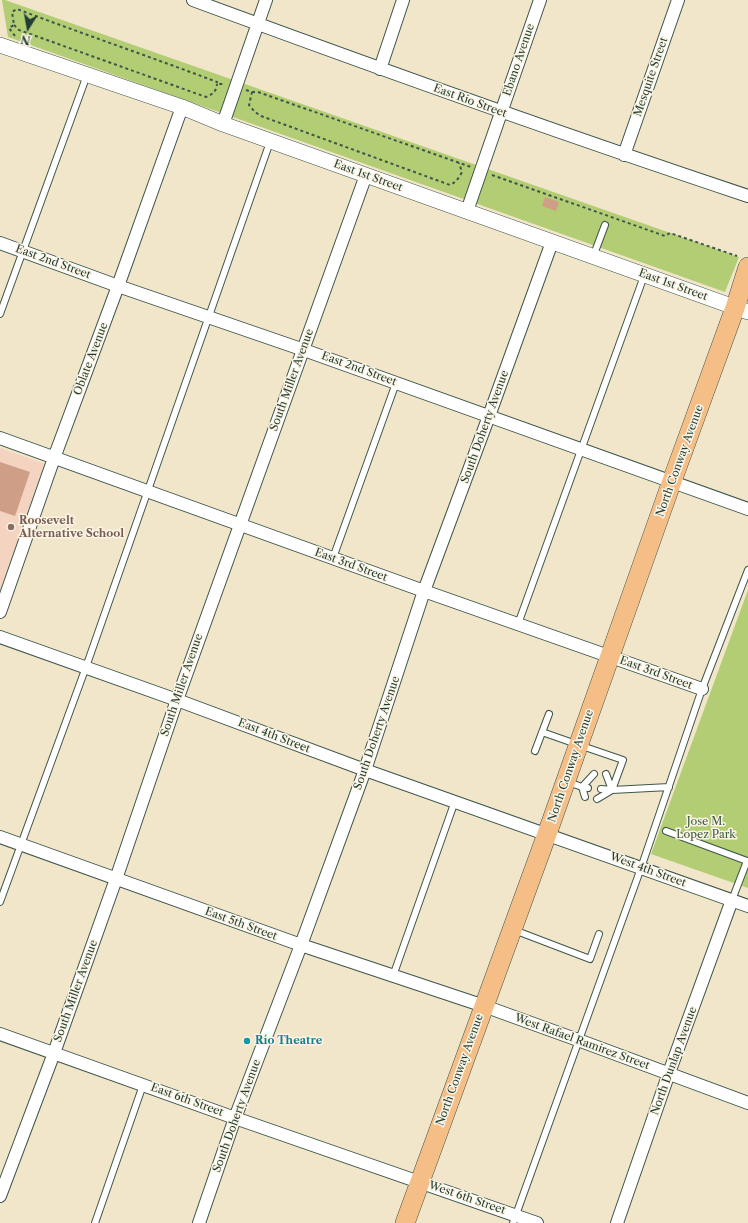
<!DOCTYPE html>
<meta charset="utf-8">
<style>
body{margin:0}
#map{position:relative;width:748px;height:1223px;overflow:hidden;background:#f1e6ca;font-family:"Libre Caslon Text",serif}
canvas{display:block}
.north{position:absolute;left:8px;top:8px;width:40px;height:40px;-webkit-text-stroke:3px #fcf5e5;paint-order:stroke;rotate:191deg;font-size:11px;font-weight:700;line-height:16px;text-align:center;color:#1f3d34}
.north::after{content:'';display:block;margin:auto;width:14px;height:18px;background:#1f3d34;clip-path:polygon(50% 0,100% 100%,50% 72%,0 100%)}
</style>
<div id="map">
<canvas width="748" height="1223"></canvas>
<div class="north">N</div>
</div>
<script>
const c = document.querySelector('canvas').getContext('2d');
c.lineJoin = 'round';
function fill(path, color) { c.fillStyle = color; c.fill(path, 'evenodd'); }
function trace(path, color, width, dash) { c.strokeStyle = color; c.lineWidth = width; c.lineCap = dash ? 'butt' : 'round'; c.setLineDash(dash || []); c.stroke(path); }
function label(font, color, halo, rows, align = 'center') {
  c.font = font + ' "Libre Caslon Text",serif'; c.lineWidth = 3; c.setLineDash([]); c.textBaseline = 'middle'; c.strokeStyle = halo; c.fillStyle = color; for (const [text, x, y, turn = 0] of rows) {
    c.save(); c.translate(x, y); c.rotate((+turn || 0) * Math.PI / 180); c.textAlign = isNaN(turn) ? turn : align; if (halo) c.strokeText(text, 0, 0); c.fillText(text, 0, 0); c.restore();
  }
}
fill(new Path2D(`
 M0,448l45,16 -45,126z`), '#f5d3c1');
fill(new Path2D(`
 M2,0h3l734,257 -14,35 -717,-255z
 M748,590v298l-97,-34z`), '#b2cd74');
fill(new Path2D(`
 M545,197l14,5 -3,9 -14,-5z
 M0,462l30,10 -15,44 -15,-5z`), '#ce9f86');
const service = new Path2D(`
 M593,257l12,-32
 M0,314l87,-239
 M333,558l63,-175
 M518,624l126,-348
 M542,732l37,13 44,15 -11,30 57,-3
 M535,751l14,-37
 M606,774l6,16
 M568,782l14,5 6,1
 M582,787l12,-13
 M582,787l3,10
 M601,789l11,1
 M597,799l15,-9
 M666,831l81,30 -15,39
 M0,902l86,-235 184,-525
 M514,930l76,29 9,-25
 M393,976l62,-175
 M95,1223l48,-138
 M513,1223l128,-355 61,-179 46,-119`);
const minor = new Path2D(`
 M193,0c184,68 369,134 555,196
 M380,69l23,-69
 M223,124l43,-124
 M624,155l54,-155
 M467,211l73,-211
 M0,243l118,43 186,64 444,159
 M0,438l424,153 278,98
 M0,612l54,-154 64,-172 64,-179
 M0,637l177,63 188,70 383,136
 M0,837l301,108 183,61 94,34 170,63
 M0,1034l235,84 302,105
 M0,1196l54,-143 62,-174 61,-179 189,-525
 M199,1223l36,-105 66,-173 64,-175 59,-179 65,-175 63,-174
 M617,1223l52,-150 63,-173`);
const tertiary = new Path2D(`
 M0,45l182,62 41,17 525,188`);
const primary = new Path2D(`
 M405,1223l142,-389 125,-353 63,-173 13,-41`);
trace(service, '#3e564a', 8);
trace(minor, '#3e564a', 14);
trace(tertiary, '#3e564a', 16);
trace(primary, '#3e564a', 20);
trace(new Path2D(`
 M14,25l5,5 187,67c7,-3 10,-5 11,-13
 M15,36l-6,-8 5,-3 -2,-13 5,-3c66,25 134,48 200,73v2h7
 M246,90l6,2 -3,13 6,7 6,4 189,69c6,-3 9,-7 12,-13l-3,-9
 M252,92h6l213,75
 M492,175l173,61 5,-3 67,23`), '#3e564a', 2, [3, 3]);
trace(service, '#fff', 6);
trace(minor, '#fff', 12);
trace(tertiary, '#fff', 15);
trace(primary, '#f6be87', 19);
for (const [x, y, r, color] of [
 [11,527,4,"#8d6e63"],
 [247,1041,4,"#0f9aa8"]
]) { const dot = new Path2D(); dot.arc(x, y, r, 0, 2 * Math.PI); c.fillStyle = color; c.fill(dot); trace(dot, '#fcf5e5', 1.5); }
label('11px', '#1f3d34', '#fcf5e5', [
 ["Ebano Avenue",519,60,-71],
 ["Mesquite Street",651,77,-71],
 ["East Rio Street",470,101,20],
 ["East 1st Street",368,176,20],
 ["East 2nd Street",53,262,20],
 ["East 1st Street",673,285,20],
 ["Oblate Avenue",91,359,-69],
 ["East 2nd Street",359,369,20],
 ["South Miller Avenue",292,380,-70],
 ["South Doherty Avenue",485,427,-70],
 ["North Conway Avenue",680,461,-70],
 ["East 3rd Street",351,565,20],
 ["East 3rd Street",656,673,20],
 ["South Miller Avenue",182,685,-71],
 ["South Doherty Avenue",377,733,-71],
 ["East 4th Street",274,736,21],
 ["North Conway Avenue",571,766,-71],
 ["West 4th Street",648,870,20],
 ["East 5th Street",241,924,20],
 ["South Miller Avenue",76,991,-70],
 ["West Rafael Ramirez Street",582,1042,20],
 ["North Dunlap Avenue",674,1061,-70],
 ["North Conway Avenue",460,1070,-70],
 ["East 6th Street",187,1100,20],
 ["South Doherty Avenue",237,1116,-70],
 ["West 6th Street",467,1198,19]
]);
label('bold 11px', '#785e54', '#fcf5e5', [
 ["Roosevelt",19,521],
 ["Alternative School",19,534]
], 'left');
label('11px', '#3c5a41', '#fcf5e5', [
 ["Jose M.",706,822],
 ["Lopez Park",706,835]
]);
label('bold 11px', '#0d838f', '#fcf5e5', [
 ["Río Theatre",255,1041]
], 'left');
</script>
